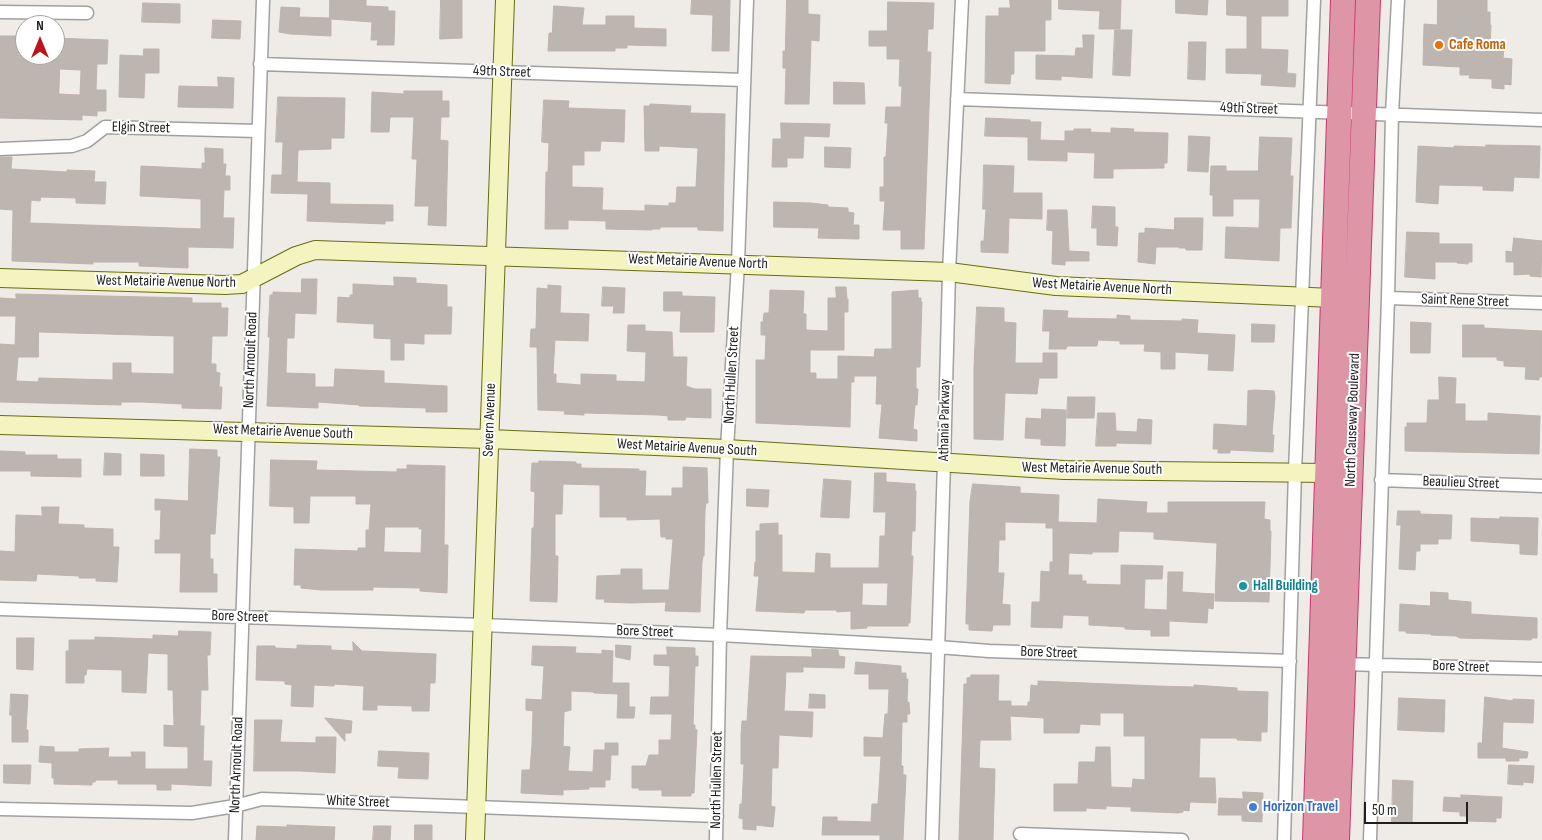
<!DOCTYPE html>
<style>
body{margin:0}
#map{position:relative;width:1542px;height:840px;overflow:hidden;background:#efece7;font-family:"Sofia Sans Condensed",sans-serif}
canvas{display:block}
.north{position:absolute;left:15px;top:15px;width:50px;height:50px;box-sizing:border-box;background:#fff;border:1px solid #a5a5a5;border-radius:50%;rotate:0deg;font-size:14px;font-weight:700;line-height:20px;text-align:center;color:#1f1f1f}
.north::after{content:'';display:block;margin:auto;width:18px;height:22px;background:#bb141b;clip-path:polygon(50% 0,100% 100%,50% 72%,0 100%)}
.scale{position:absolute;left:1364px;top:802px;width:104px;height:22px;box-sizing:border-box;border:2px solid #1f1f1f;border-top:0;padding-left:6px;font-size:15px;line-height:18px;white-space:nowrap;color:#1f1f1f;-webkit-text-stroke:4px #fff;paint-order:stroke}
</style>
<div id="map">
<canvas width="1542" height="840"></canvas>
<div class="north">N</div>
<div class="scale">50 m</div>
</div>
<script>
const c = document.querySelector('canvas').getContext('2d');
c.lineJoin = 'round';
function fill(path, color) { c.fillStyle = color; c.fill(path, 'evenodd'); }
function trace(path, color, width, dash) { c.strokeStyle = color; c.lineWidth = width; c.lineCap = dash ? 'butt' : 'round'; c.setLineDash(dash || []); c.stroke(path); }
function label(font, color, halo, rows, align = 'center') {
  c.font = font + ' "Sofia Sans Condensed",sans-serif'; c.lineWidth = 4; c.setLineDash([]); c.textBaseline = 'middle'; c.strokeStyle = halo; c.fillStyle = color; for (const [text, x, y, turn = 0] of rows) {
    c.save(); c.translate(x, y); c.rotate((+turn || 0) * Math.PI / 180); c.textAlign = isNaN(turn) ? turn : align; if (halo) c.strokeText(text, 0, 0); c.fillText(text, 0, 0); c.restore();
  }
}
const building = new Path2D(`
 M330,0h36v6l22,1v4h7l-1,34h-17l1,-5h-7l1,-18 -41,-3v17l-41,-2 -11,-2 2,-25 19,1 -1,9 30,1z
 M441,0h21v38l-22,1z
 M692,0h38l-1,51h-17l1,-36 -22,-1z
 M787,0h21v14l12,1 -1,26 -8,-1 -2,64h-24l1,-36h-3v-17h2z
 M1010,0h41v20h-6v31h-31v23h-3l-1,10 -25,-1 1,-67h13v-8h11z
 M1059,0h62l-1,29h-21l1,-18 -41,-2z
 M1176,0h32l-1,15 -31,-2z
 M1227,0h61v16h-27v33l27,1 -1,23 9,1 -1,13 -34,-2 1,-11 -36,-1v-24h21v-33l-20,-1z
 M1438,0h49v12h3v13h1l-1,24h14l-1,9 9,1 -1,26 -7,-1v5l-12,-1v-9l-23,-1 1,-3h-10v-8l-37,-2 1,-41 13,1z
 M888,2l46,1 -1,26h-5l-1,23h4l-7,197h-23v-19h-18l2,-29h-5v-14h4v-30h2l2,-34h-3l1,-16h15l1,-21h-3l1,-27h-13v-13h-18v-15h18z
 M143,3l37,1v19l-38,-1z
 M554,6l30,2 -2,17h24v-9h28v12l32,1v17l-39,-1v3h-12v3h-67l1,-18h3z
 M213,20l28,1 -1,18 -28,-1z
 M1115,30h17l-2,46 -17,-1z
 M1083,35h11l-2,43 -31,-2v4l-25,-1v-24l39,1 1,-8h7z
 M0,36h22l-1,19h34v-17l53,2 -1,24h-10l-1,26h10v21h-9v5l-15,-1v5l-82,-2zM60,69l21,1 -1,25 -21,-1z
 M1189,42h17l-1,38 -17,-1z
 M144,49h15v24h-14l-1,25 -25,-1 1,-42 23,1z
 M218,77l16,1 -1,30 -55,-1 1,-21 39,1z
 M834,82l30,1 1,21h-31z
 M404,91h38v10h7v16h-8l-1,23 8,1 -2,85 -18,-1 1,-19h-14l2,-47h-5l2,-42h-24l-1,15h-18l1,-40 32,2z
 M278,97l67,1 -1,40h-13v11l-33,1 -1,32 33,1v21l63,1v16h-8v3l-78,-3 1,-27 -37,-1 1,-18h10l1,-33h-7z
 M544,100l25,1 -1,7 57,2 -1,32 -23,-1 -1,10h-16v14h-12v22l31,1 -1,22 43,1v-6l24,1v-3h7l1,-16h19l2,-39 -39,-2v5h-14l-1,-45h6v-2l41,2 -1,7 35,1 -2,117 -25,-1v-3h-38v2h-8v1l-46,-1v-8l-38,-1v9h-23l1,-57h2l1,-29 -7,-1z
 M986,118l44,2v2h11l-1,18 25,1v-10h9v-2h17l-1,3 21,1v-5l23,1 -1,3 35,1 -1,30h-3v5l-51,1v9h-19l1,-25 -28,-1v9l-39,-1v-23l-43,-1z
 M781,123l49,1 -1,13 -25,-1 -1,22h-16v9h-15l1,-28h8z
 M1189,136l21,1 -2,35 -20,-1z
 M1260,137l32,1 -2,38h3l-2,52h-11l-1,33 -54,-3 1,-31 33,1 1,-29h-27v17h-20v-21h-3l1,-29h15v5h32z
 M1486,145l54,1 -1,32 -25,-1 -1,14 -30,-1v-4l-44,-1 -1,19 -22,-2 2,-56 36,2v-2l32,1z
 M825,147l26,1 -1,20 -25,-1z
 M205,148l18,1v15h3l-1,12h5v14h-6l-1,28h11l-1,30 -45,-1v21l-49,-2v-4h-46v2l-81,-3 1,-51 -13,-1v-52h12l-1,12 56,3v-2l28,1 -1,11h12l-1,22 -29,-1v-5l-35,-1 -1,4 -9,-1 -1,23 171,6v-30l-61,-3 1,-30 61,3v-6h3z
 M984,165l30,1 -1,27h29v26l-33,-1 -1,35 -27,-1v-11h3l2,-32h-3z
 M774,202l37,1 17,2v2l20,1v4l6,1 -1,12h6v14l-41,-1 1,-10 -45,-1z
 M1093,206l22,1v20h3l-1,19 -20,-1v-17h-5z
 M1048,210h19l2,41 20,1v9h-24v4l-13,-1 1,-33 -6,-1z
 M1175,218h28l-1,32h-16v-2h-7v-1h-23l-1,17 -17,-2 1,-29h6v-5l29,2z
 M1407,232l32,1v11h33v18h-4v2l-11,-1v-1h-22v17l-30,-2z
 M1514,238l28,3 -1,36 -11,-1v-2l-16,1v-13h-8v-11l6,1z
 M394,277l22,1v5l31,2v22h5l-1,27h-27v10l-20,-1v17h-13v-21l-17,-1v-14l-37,-2 1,-25 12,1v-3h3v-11l41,2z
 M302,279h15l-1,35 -21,-1 -1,25h-7l-1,35 29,1v13h19l1,-18 49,2v12l63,3v26h-21v-4l-67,-2v-1l-41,-3v6l-51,-2 3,-69h-2l2,-42h3v-3l28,1z
 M548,285l13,1 -1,27 29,1 -1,27 -33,-1 -2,34h3v9l25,2v-11l35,1v6l29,1 1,-30 -19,-1 1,-26h17v6l27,1 1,25h14l-1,29 9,3h16v29l-25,-1 -1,3h-17v-4l-9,-1 -75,-2v2l-20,-1 1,-3 -27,-1 -1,-63h-7l1,-18h5l1,-41 11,1z
 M603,287l22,1 -1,25h-11l1,-7h-12z
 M836,287h10l1,12h1v13h-4v38h-34v23h6v6h22v-23l36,1 1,-8h17v-57l26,-2v8h3v4h1l-2,65h-4v22h2l-1,16h-2l-2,24 4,1v11l-38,-3 3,-34h-6l1,-28h-23v6h-3l-1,45 -94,-4v-63h9l1,-25h-5v-13h2l1,-9h5l1,-23 34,1 -1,23h3v16l22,1v-33h8z
 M664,292h18v4l33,1 -1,35h-34l1,-21h-17z
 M16,294l176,4v5h29v5h7l-1,28h-15l-1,28h5v8l4,1 -1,14h3l-1,22 -39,-1v-4l-40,-2h-21v3l-121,-3v-58l15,1 1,-29h-16v-18l16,1zM39,332l135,4v38l-43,-1v-10h-18v17l-74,-2 -1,4 -22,-1 2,-24h20z
 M977,307l27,1v14l12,1 -1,40h28v-10h14v25h-18l-2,16 -32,-1 -2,47 -29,-1v-72z
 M1044,310l24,1 -1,7 50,1v-4l13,1v4l52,1v-2l16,1 -1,13 38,2 -2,36 -25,-1 1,-16 -34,-2v17h-14v-17l-17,-1 1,-7h-25v-3l-22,-1 -1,6h-30l-1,3h-17l1,-18h-7z
 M1411,322l20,1 -1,30h-19z
 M1252,324l23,1 -1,17h-22z
 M1463,325h21v3l58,3v46h-3v3l-14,-1 1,-12 -22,-1v-5l-7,-1v-3h-34z
 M1439,377l17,1 -1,26h10v17h23v-8l52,3 -1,38 -134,-3v-24h2v-4h20l1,-23h11z
 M1255,390l19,1 1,6 -3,38h2l-1,17 -43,-2v3h-12v-4h-5l1,-25 33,2 1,-35z
 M1068,397h27l-1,21h-27z
 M1042,409l24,1 -1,36 -24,-1v-6l-16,-1 1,-20 15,1z
 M1098,413h17l1,18 21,1 1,-13 14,1 -1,24 -35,-1v3h-20z
 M190,449l27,1v7h3l-5,77h-5v25h3v15h4v18h-37l1,-39h-26v-13h5l1,-30h-6v-11l33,2z
 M0,451l25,1v3h32v4h24v18l-50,-1v-5h-31z
 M105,453l16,1v21h-17z
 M141,454l23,1v21h-23z
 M271,460l46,1 -1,9 81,2v-3h10v-4l38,1 -1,79h4l-1,48 -27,-2v-3l-47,-1v3h-52l-20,-2v-3h-7l1,-36 63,2v-3h8v-18h3l2,-26h-15v-8h-46l-1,27h-15v-16l-24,-1zM385,527h34v2h3l-1,24 -37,-1z
 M539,461l37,1v2h5v4l58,1v2h7l-1,25h27v-8h11v-21l24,1 1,35h-2l-1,7 -1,46h-1l-1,6 -2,50 -35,-1 1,-9 -35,1 -27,-1 1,-3h-9l1,-23 24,-1v-6h21v21h27l4,-51h-7v-2h-5l-1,-18 -33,1v-3h-27v-32l-37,-1 -1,30h-7v42h3l-1,46 -27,-1 2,-73h2l1,-36 -4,-1v-11l1,-17h7z
 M875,473h11v9l29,2v7h1l-1,40h-3l-1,25h2l-3,67h-2v3h-41v2l-16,1v-18l-14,1 -1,-2h-31l-1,3 -48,-2 3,-35h-5l1,-14h1v-31h4v-7l18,-1v12h4v37l33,1 1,-20 14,1v14h49l1,-32h5l1,-24h-12zM863,583h25l-1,23 -25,-1z
 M824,479l27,2 -2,37 -28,-1z
 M973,484l47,3v6l39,2 -1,27 39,1 1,-24 49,3 -1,11h22v-11h97l-1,17 6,1v11h1l-2,71 -54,-1 2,-58 -63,-4v-7l-35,-1 -1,21h-26v2l-23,-1 -1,22h14v6h4v3l35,1v-20l42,1 -1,13h-17l-1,30 23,1 1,-38h15l-1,20 32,2 -1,15 -5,-1 -1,15 -38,-2v15h-18v-6l-26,-1v-2l-36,-2v-9l-26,-1 -1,13 -31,-1 1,-25h8l1,-31 9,1v-10h3v-34h-7v-5l-41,-1v18h-6l-1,33h6l-2,31 8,1v20h-17l-1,6 -23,-1v-6h-3v-7l4,-116z
 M747,489l22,1 -1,17 -21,-1z
 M42,507h17l-1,17 26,1v3l29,1v18h6l-2,35 -21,-1v-3h-17v-2l-42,-2 -1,7 -36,-1v-29l15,1 1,-37 26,1z
 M1398,511h22v3l32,1 -1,24h-13v5h-18v7h-4l-1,19 -16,-1 2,-44h-4z
 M1500,517l38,1 -1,37 -17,-1v-10l-49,-3v-23l29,1z
 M1431,592l17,1v7l23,2v12l66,4v20h-5l-1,2 -71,-2 -4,-2 -25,-1v-1l-25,-1v-2h-7l1,-27 30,2z
 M179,631l32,1 -1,23h-3l1,35h-7l-1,36h4l-1,35h9l-1,25 -40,-2v6h-14v-5l-2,-1h-37v-4h-22l-1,2h-3v3l-38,-1v-6h-2v-15l-13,-1 1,-16 14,1v5h25v-3l30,-1 -1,9h24l-1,-5h14v17h43v-22l-24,-1v-21l10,1 -1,-36h-5v-36l-20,-1 -2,40 -24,-1v-22l-35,-1 -1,6h-2v8h-18v-32h3v-11h26v-3l58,2v-4l25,1z
 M17,638h17l-1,32 -16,-1z
 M353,642l9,9 74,3 -1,29h-5l-1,28h-17v-5l-35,-1v5h-14l1,-24 -30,-2v2l-20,-1 -1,22 -22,-1 1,-21 -7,-1v-3l-29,-1 1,-34h18v2l22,1v-4l34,1v4l22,1z
 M616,645l15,1 -1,14 -14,-3z
 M533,646l43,1 -1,6 27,1v-4l11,1 -1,32h17v24h6l-1,11h-17l1,-24 -24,-1v-1l-23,-1v19l-7,2 -1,34 7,1 -2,24 25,1 1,-22h11v-7h13v12h-7l-1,25h-5v7h-16v2l-26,1v5l-42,-2 1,-23h8l2,-26 1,-33 -7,-1v-11l16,1 2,-34 -12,-1z
 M667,647l28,1v8h3v10h-3l-2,59h2v4l2,1 -3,63h-3v3h-29v-6h-23v-2h-7v-22h14l3,-11h10v-15h12l1,-26h-22l1,-17h18l1,-31 -16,-1v-10h13z
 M812,649l26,1 1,6 6,1 -1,11 -41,-1v5h-17l-2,39 29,1 -1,25 -33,-2 -1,33h-6l-1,38 4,1 -2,20 -17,-2v5l-13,-1v-10l-4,-1 1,-14h2l2,-40h-3v-29l1,-14h5l4,-65 61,1z
 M856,662l45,4v7h5v6h2l-1,23h2l1,12h-3v8h-5l-1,44h2v9h3l-3,65h-23v-5h-58l1,-18h14v4l34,1 1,-18h6l3,-48h-17v-19l19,1 2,-24h3l1,-25h-20v-15h-14z
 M971,675h28l-1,26h13v5h17v-4h2l1,-17 7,1v-5l119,5 37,1v-2l43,3v3l31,1 -1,40h-6v9l-24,-1v-2h-37l-1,40h16l1,25 -26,-1 -1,9 -6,-1v2l-5,1 -47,-2v-4l-25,-1v3l-20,-1v3h-32v-27h24l1,-22h16l1,-15h14l1,40 21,1 1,-9 12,1v-44h-21v-23h-24v12l-20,-1 -1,9h-35v-15l-34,-2 1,24h-31l-1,28 16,1 -2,71h-34l5,-156h3v-6l4,-1z
 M11,694l17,1 -2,35h2v12h-16v-27h-2z
 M810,694l15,1v13h-16z
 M1485,697l28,4v-2l21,1 -1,23 -30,-1 -1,26 26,4 -1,6h-8v3h-13v-3h-28v-15h4z
 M1399,698l46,2 -1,32 -46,-2z
 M325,718l27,3 -1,12h-6v8z
 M255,720h27l-2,22 36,1v-6h20l-1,36 -35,-2h-46z
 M379,751l50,2 -1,26 -30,-1 1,-11 -21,-1z
 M4,765h27l-1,19 -26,-1z
 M1509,765l25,1 -1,17 -10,-1v3l-15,-1z
 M1393,780l20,1 -1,42 -20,-1z
 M1243,792l20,1 -1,29 -20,-1v-6h-24l1,-17 24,1z
 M1461,795l41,2 -1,21h-5v4l-28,-1v-5h-8v-4l-17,-1 1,-14 17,1z
 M287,825l48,2 -1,13h-78l1,-14 30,1z
 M415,825h17v15h-17z
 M374,826h17l-1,14h-17z`);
fill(building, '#bcb5b0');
trace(building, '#bfb3ab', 1);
const street = new Path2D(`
 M0,12l87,1
 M260,64l484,16
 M957,99l585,21
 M0,149l72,-3 15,-5 18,-14 153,4
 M1388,298l154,5
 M1381,480l161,6
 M0,609l483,16 237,10 218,12 51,4 301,10
 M1340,664l202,5
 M0,809l192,4 43,-7 27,-7 455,17
 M1020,834l162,6
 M235,840l28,-840
 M716,840l4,-205 7,-186 11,-185 9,-264
 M932,840l12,-377 5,-191 13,-272
 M1284,840l11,-368 19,-472
 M1370,840l18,-542 4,-184 6,-114`);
const secondary = new Path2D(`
 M0,278l225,7 17,-1 54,-28 19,-6 634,22 107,14 277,12 10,7
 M0,425l489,14 238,10 337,21 263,3 10,-6
 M475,840l30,-840`);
const highway = new Path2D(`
 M1315,840l28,-840
 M1337,840l31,-840`);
trace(street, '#a0a0a0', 15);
trace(secondary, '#676d10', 20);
trace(highway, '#ca376f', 26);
trace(street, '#fff', 12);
trace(secondary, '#f3f4c0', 18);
trace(highway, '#de96a7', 24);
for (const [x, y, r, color] of [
 [1439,45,5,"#e8710a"],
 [1243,586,5,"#0f9aa8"],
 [1253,807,5,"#3f7fe0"]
]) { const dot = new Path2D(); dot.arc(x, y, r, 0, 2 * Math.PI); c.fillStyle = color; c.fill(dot); trace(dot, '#fff', 2); }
label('bold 15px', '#c56008', '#fff', [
 ["Cafe Roma",1449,45]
], 'left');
label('15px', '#1f1f1f', '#fff', [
 ["49th Street",502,72,2],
 ["49th Street",1249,109,2],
 ["Elgin Street",141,128,1],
 ["West Metairie Avenue North",698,262,2],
 ["West Metairie Avenue North",166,282,1],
 ["West Metairie Avenue North",1102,287,3],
 ["Saint Rene Street",1465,301,2],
 ["North Arnoult Road",251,360,-88],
 ["North Hullen Street",732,375,-87],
 ["Severn Avenue",490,420,-88],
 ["Athania Parkway",945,420,-89],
 ["North Causeway Boulevard",1353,420,-88],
 ["West Metairie Avenue South",283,432,2],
 ["West Metairie Avenue South",687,448,3],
 ["West Metairie Avenue South",1092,469,1],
 ["Beaulieu Street",1461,483,2],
 ["Bore Street",240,617,2],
 ["Bore Street",645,632,2],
 ["Bore Street",1049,653,2],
 ["Bore Street",1461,667,2],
 ["North Arnoult Road",237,765,-88],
 ["North Hullen Street",717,780,-89],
 ["White Street",358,802,2]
]);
label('bold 15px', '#0d838f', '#fff', [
 ["Hall Building",1253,586]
], 'left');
label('bold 15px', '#366cbe', '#fff', [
 ["Horizon Travel",1263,807]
], 'left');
</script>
